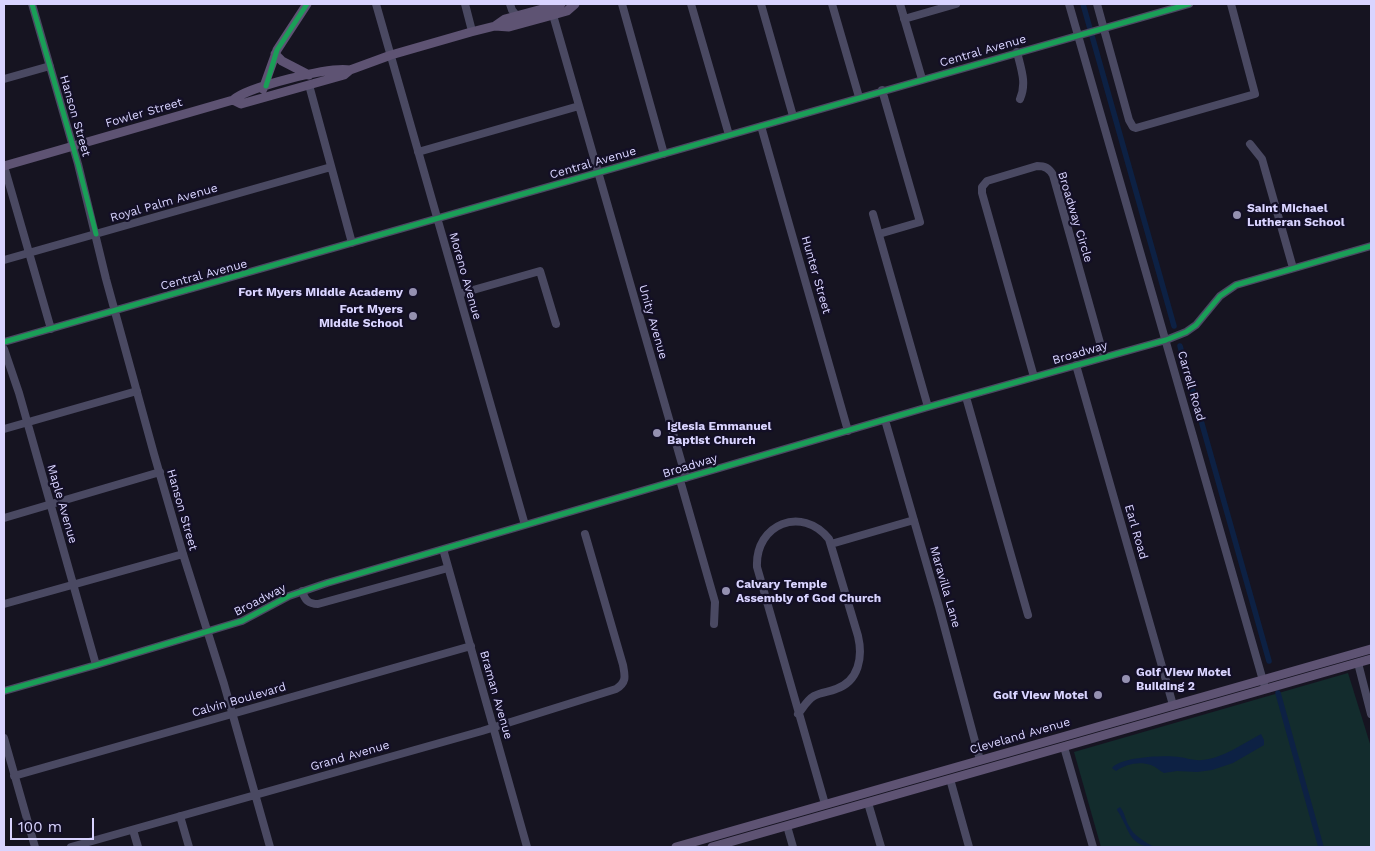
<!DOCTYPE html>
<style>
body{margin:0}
#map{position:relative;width:1375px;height:851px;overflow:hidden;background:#161421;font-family:"Work Sans",sans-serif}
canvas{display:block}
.frame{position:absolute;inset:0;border:5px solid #d9d4ff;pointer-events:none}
.scale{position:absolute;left:10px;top:818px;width:84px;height:22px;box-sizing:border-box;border:2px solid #d9d4ff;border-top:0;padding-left:6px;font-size:15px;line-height:18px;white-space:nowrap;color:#d9d4ff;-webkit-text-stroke:4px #130f26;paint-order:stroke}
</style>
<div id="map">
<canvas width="1375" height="851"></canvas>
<div class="frame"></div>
<div class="scale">100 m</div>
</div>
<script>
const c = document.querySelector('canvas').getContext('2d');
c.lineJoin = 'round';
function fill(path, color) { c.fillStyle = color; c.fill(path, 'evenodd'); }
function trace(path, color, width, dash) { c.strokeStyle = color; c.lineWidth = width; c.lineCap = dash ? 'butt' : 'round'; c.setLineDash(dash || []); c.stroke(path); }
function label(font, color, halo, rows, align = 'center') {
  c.font = font + ' "Work Sans",sans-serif'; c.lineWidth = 4.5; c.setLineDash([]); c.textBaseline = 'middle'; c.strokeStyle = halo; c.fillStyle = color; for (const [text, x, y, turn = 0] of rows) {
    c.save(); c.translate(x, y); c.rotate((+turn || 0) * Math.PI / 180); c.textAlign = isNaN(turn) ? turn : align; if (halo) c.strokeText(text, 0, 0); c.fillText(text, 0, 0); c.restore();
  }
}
fill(new Path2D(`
 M1348,673l23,74v100h-270l-27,-95z`), '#132c2d');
fill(new Path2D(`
 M1261,734l3,6v5l-31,18 -21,7 -15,2 -20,-1 -13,2c-4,-2 -8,-6 -13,-8 -12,-4 -25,-1 -35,6l-4,-3c8,-11 53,-13 67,-11 8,1 15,4 23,3 22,-2 40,-16 59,-26z
 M1120,807c5,6 5,12 9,19 4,9 16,16 25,21 -26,0 -25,-20 -37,-37v-1z`), '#0d2144');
trace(new Path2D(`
 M1083,4l91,322
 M1180,346l89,315
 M1278,693l43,154`), '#0d2144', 5.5);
trace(new Path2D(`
 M32,4l46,160 28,115 48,175 29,100 41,130 46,163
 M376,4l149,521
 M465,4l7,27
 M510,4l2,6 5,6
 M622,4l42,150
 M691,4l38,131
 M761,4l32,112
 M832,4l27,93
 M900,4l22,75
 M1069,4l195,680
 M1097,4l32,116 4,7 3,1 119,-34 -24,-90
 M553,15l133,463
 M904,19l52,-15
 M1017,52c4,17 10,31 3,47
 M4,79l46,-13
 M309,85l43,158
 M761,126l87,305
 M1250,144l12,15 31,109
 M418,152l161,-46
 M4,166l47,163
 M873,214l55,193
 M879,234l41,-12 -38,-132
 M4,260l327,-93
 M459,294l81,-23 16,53
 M4,342l1185,-338
 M4,349l15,44 77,272
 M1076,365l97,340
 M1034,377l-52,-184v-6l5,-6 50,-15c8,0 12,2 16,9l51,182
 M966,397l62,218
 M885,420l54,187 41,153
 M4,429l133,-38
 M680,480l35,122 -1,22
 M4,518l156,-46
 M831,544l83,-24
 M443,549l84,298
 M302,591c3,9 6,13 16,13l130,-36
 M4,604l179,-50
 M1358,663l13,51
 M4,691l92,-26 136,-41 10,-3 47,-25 38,-13 601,-176 238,-67 20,-8 10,-7 24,-29 16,-11 135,-39
 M798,714c5,-6 9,-14 16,-18 7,-4 15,-4 22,-7 23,-8 27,-32 22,-53l-29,-97c-27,-34 -74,-15 -72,28l68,237
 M4,738l31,109
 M1064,747l29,100
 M14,776l457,-130
 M950,779l19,68
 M868,803l13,44
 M180,816l9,31
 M787,826l6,21
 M133,830l5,17
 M71,847l411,-116 134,-42c11,-7 9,-13 7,-24l-38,-131`), '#4a4962', 8);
trace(new Path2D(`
 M495,26l10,-7 56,-15
 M275,54l7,7 27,14
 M263,89l14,-39 30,-46
 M233,100l8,4 103,-29 6,-5 41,-15 80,-23 24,-6 14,1 44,-12 14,-4 8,-7
 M4,166l229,-66c14,-13 98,-34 117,-30
 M676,847l695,-198
 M712,847l659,-188`), '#5e5373', 9);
trace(new Path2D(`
 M32,4l46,160 18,70
 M266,86l11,-36 30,-46
 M4,342l1185,-338
 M4,691l92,-26 136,-41 10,-3 47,-25 38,-13 601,-176 238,-67 20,-8 10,-7 24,-29 16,-11 135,-39`), '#1a9f57', 5);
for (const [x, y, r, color] of [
 [1237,215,5,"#9591b1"],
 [413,292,5,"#9591b1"],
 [413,316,5,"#9591b1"],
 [657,433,5,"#9591b1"],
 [726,591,5,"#9591b1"],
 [1126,679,5,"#9591b1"],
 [1098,695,5,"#9591b1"]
]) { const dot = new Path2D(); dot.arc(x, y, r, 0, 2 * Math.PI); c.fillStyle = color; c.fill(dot); trace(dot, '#130f26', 2); }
label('12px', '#d9d4ff', '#130f26', [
 ["Central Avenue",983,51,-16],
 ["Fowler Street",144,113,-16],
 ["Hanson Street",75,116,74],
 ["Central Avenue",593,163,-16],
 ["Royal Palm Avenue",164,203,-16],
 ["Broadway Circle",1075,217,73],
 ["Central Avenue",204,275,-15],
 ["Hunter Street",816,275,74],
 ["Moreno Avenue",465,276,74],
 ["Unity Avenue",653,322,74],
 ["Broadway",1080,353,-16],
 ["Carrell Road",1191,386,74],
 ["Broadway",690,466,-17],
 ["Maple Avenue",62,504,74],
 ["Hanson Street",182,510,74],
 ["Earl Road",1136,532,74],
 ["Maravilla Lane",945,587,74],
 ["Broadway",260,600,-27],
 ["Braman Avenue",496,695,74],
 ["Calvin Boulevard",239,700,-16],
 ["Cleveland Avenue",1020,736,-16],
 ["Grand Avenue",350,756,-16]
]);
label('bold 12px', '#d9d4ff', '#130f26', [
 ["Saint Michael",1247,208],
 ["Lutheran School",1247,222],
 ["Fort Myers Middle Academy",403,292,"right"],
 ["Fort Myers",403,309,"right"],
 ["Middle School",403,323,"right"],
 ["Iglesia Emmanuel",667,426],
 ["Baptist Church",667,440],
 ["Calvary Temple",736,584],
 ["Assembly of God Church",736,598],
 ["Golf View Motel",1136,672],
 ["Building 2",1136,686],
 ["Golf View Motel",1088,695,"right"]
], 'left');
</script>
